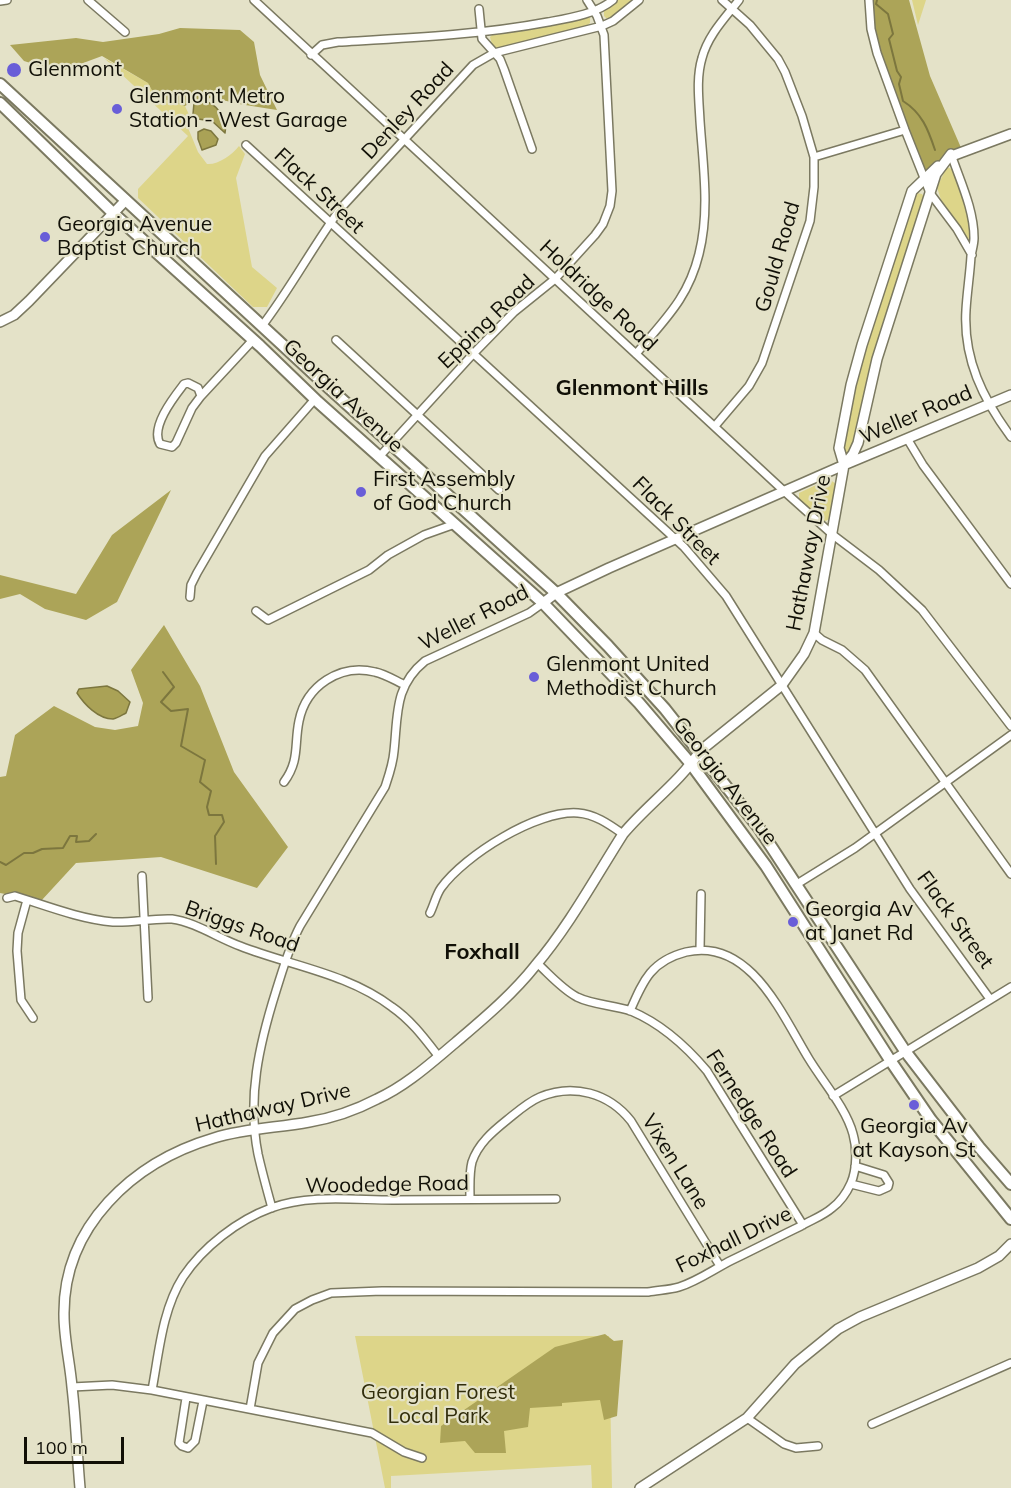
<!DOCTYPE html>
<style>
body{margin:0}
#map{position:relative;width:1011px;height:1488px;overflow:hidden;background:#e4e2c8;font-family:Mulish,sans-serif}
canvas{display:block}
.scale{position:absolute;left:24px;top:1437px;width:100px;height:27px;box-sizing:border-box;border:3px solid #111007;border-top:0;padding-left:8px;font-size:18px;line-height:21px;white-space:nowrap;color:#111007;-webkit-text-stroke:4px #e4e2c8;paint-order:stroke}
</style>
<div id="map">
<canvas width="1011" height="1488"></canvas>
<div class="scale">100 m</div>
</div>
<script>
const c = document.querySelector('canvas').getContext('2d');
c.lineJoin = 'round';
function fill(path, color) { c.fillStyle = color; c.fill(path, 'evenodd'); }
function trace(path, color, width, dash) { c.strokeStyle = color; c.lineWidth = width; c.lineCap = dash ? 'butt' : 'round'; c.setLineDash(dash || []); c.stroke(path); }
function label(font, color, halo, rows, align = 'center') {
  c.font = font + ' Mulish,sans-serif'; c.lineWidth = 4.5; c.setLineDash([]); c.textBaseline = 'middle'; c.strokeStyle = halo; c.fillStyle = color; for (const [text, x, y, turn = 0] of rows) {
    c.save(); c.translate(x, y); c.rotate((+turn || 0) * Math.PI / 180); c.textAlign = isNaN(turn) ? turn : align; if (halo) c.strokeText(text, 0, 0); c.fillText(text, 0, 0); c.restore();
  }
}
fill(new Path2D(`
 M616,0h18l-23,18h-5l-2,-2v-5z
 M912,0h14l-8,25z
 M585,17l5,1v5l-5,5 -88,21 -4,-1 -3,-11 2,-2z
 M104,58l44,25 7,13 30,10 6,13 -5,4 12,29 9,12c11,1 25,-9 32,-18l6,8 -9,24 16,89 25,21 -10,19h-14l-115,-109v-9l50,-53z
 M947,167l5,2c6,19 21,49 19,68l-3,2 -27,-39 -4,-13z
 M917,193l5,1 2,3 -55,176 -18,79 -6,3 -2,-8 17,-83 55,-169z
 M829,479l7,5 -6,35 -7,3 -24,-23v-6z
 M355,1336h254l3,152h-20l-1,-23 -200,11v12h-6z`), '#ddd589');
fill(new Path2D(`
 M869,0h40l21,76 32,74 -11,4 -21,39 -53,-140z
 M180,28l60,2 14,12 6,33 17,35c-13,-2 -25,-4 -38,-6 -22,-5 -32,-11 -54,2l-30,-10 -7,-13 -46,-27 -43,16 -35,-11 -14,-16 66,-7 27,4 56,-8z
 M171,490l-54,112 -31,18 -41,-11 -25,-15 -20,5v-24l76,19 36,-59z
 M164,625l36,61 34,86 54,75 -31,41 -96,-31 -85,6 -35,38 -41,-8v-116l6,-1 9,-41 39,-29 41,21 20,3 23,-4 5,-23 -12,-33z
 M605,1334l9,7 9,-1 -6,76 -13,4 -4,-20 -38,3v3l-32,2 -2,19 -24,4 2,22h-31l-10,-12 -25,2 1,-17 114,-79z`), '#aca458');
const water = new Path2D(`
 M202,100c14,3 26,18 23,33l-13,-12 -14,-2 -5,-5 1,-11z
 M204,129l7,2 7,8 -2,6 -14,5 -4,-11v-7z
 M107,686l11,5 12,11 -4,11c-4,2 -9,5 -13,6 -15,0 -29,-15 -36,-26l2,-4z`);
fill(water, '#aaa256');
trace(water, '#7c763e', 1.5);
trace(new Path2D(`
 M877,0l-1,4 12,10 5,20 -4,5 8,32 4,6 -2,7 4,17c19,12 25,28 32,49
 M163,672l11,15 -13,15 10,9 17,-2 -7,37 24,14 -5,22 11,9 -4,16 2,8h13l2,7 -9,14 1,28
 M0,862l6,3 18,-12h9l9,-4 21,-1 7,-12h7l-1,6 13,-1 7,-7`), '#7c763e', 2);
const minor = new Path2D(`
 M88,0l37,32
 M254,0l531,492 48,43 46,35 43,40 89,116
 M869,0l2,29 6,24 28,77 25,63 27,36 15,26
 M0,1l7,-1
 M479,9l3,30 18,20 4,10 28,80
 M311,55l11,-10 16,-3c70,-4 141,-7 210,-20 22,-4 48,-8 65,-22
 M246,145l438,402 42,49 184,293 80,110
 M951,154c9,27 23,55 23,84 0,6 -2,12 -3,18 -1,18 -4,36 -5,54 -3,49 17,89 45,127
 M814,157l91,-27
 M262,326c29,-38 51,-80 79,-118l132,-143 21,-12 108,-27 11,-5 26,-21
 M336,340l163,150
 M636,354c28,-34 52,-55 63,-100 11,-43 4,-89 1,-133 -1,-21 -4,-43 2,-63 6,-23 23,-40 37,-58
 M201,396l-3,-8 -10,-5 -4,1c-10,13 -34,43 -24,60l12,3 4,-4 16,-35 9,-12 52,-56
 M715,426l34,-40 13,-23 48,-142 4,-34v-30l-12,-41 -17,-44 -7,-13 -28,-34 -28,-25
 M908,440l15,25 88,119
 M379,457l94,-103 41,-42 41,-33 40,-44 8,-11 7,-18 2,-15 -8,-156 -7,-19 -10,-16
 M190,597l1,-12 6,-12 68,-117 50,-57
 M256,611l12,9 101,-50 19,-15 36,-20 31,-11
 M814,633l8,7 20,10 23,20 146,204
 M284,782c16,-22 10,-37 15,-61 7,-35 41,-58 76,-49 10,2 21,9 30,13
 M142,876l6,122
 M797,884l58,-36 156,-113
 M7,898l8,-2c32,10 65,23 98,26 19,1 39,-4 59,-3 23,3 46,19 68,27 51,20 107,27 152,61 19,13 33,32 47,50
 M27,900l-9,33 -1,18 4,49 12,18
 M430,913c4,-8 6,-18 11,-25 24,-33 96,-78 137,-75 17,1 32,12 45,21
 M700,949l1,-55
 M538,964c12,11 24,25 39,33 16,8 37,8 54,14 31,13 55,35 76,60l96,154
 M833,1096l178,-109
 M851,1184l28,7 9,-4 1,-4 -5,-8 -29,-9
 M470,1199c0,-12 -1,-25 2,-37 6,-18 20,-30 35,-42 10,-8 21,-18 33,-23 33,-14 69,-4 91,24l89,145
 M272,1208c-5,-18 -10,-36 -14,-54 -11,-56 1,-109 18,-163 7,-22 13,-44 24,-65l85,-139c4,-12 8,-23 9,-36 4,-36 0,-65 31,-90l104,-48 14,-10
 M72,1387l40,-2 40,5 220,43 32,19 18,6
 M152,1390c7,-37 10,-80 31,-113 20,-30 55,-57 88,-69 38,-14 83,-8 122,-8 54,0 109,-1 163,-1
 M186,1398l-7,45 3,3 6,2 7,-7 8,-40
 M250,1409l8,-46 15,-30 22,-24 17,-9 19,-7 51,-2 266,1c10,-2 21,-2 31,-5 19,-6 35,-18 53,-27 23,-11 46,-23 69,-34 10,-6 22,-10 31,-18 8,-6 15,-16 19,-25 6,-14 6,-35 2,-49 -7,-26 -30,-52 -44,-75 -27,-44 -59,-122 -123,-107 -35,9 -43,29 -56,59
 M747,1418l37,26 12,4 22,-2
 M872,1424l139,-61`);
const tertiary = new Path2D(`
 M949,157l62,-23
 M0,322l14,-7 15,-14 97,-101
 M844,465l-5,-17 12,-63 11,-40 50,-154 26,-25
 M543,603l13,-10 53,-25 235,-103 167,-70
 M80,1488c-3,-34 -4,-67 -8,-101 -2,-24 -8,-48 -8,-72 -1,-89 69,-153 150,-177 32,-10 63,-10 95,-16 24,-4 47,-12 68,-23 29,-13 54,-36 78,-56 28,-24 57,-48 80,-77 34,-40 60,-88 88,-132 24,-29 56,-51 77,-83l82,-66 22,-31 10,-21 30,-168 9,-11 5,-11 19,-84 59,-185 15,-20
 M640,1488l107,-70 48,-54 43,-35 22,-12 118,-49 21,-12 12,-12`);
const primary = new Path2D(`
 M0,84l327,302 229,207 52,53 57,63 94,119 146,223 74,96 32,37
 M0,103l114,111 146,132 58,56 225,201 96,100 52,61 75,102 124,194 41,60 80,99`);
trace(minor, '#7b7961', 10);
trace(tertiary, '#7b7961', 12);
trace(primary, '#7b7961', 14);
trace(minor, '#fff', 7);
trace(tertiary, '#fff', 9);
trace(primary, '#fff', 10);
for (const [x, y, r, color] of [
 [14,70,8,"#695ed8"],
 [117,109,6,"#695ed8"],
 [45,237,6,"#695ed8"],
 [361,492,6,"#695ed8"],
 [534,677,6,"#695ed8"],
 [793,922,6,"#695ed8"],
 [914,1105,6,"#695ed8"]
]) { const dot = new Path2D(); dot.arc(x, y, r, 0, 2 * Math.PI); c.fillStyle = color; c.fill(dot); trace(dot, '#e4e2c8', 2); }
label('21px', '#111007', '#e4e2c8', [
 ["Glenmont",28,70],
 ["Glenmont Metro",129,97],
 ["Station - West Garage",129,121],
 ["Georgia Avenue",57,225],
 ["Baptist Church",57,249],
 ["First Assembly",373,480],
 ["of God Church",373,504],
 ["Glenmont United",546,665],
 ["Methodist Church",546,689],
 ["Georgia Av",805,910],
 ["at Janet Rd",805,934],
 ["Georgia Av",914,1127,"center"],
 ["at Kayson St",914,1151,"center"]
], 'left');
label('21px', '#111007', '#e4e2c8', [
 ["Denley Road",408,111,-47],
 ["Flack Street",319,191,43],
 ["Gould Road",778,257,-74],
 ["Holdridge Road",598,296,43],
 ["Epping Road",487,322,-44],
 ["Georgia Avenue",343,396,43],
 ["Weller Road",916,415,-23],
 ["Flack Street",676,521,45],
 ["Hathaway Drive",809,553,-79],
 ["Weller Road",474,618,-27],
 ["Georgia Avenue",725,781,52],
 ["Flack Street",955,920,54],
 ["Briggs Road",242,927,19],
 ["Hathaway Drive",273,1108,-13],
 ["Fernedge Road",751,1114,57],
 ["Vixen Lane",675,1162,58],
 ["Woodedge Road",387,1185,-1],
 ["Foxhall Drive",734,1240,-26]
]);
label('21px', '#312d0b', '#e4e2c8', [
 ["Georgian Forest",438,1393],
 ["Local Park",438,1417]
]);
label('bold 22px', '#111007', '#e4e2c8', [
 ["Glenmont Hills",632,388],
 ["Foxhall",482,952]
]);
</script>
